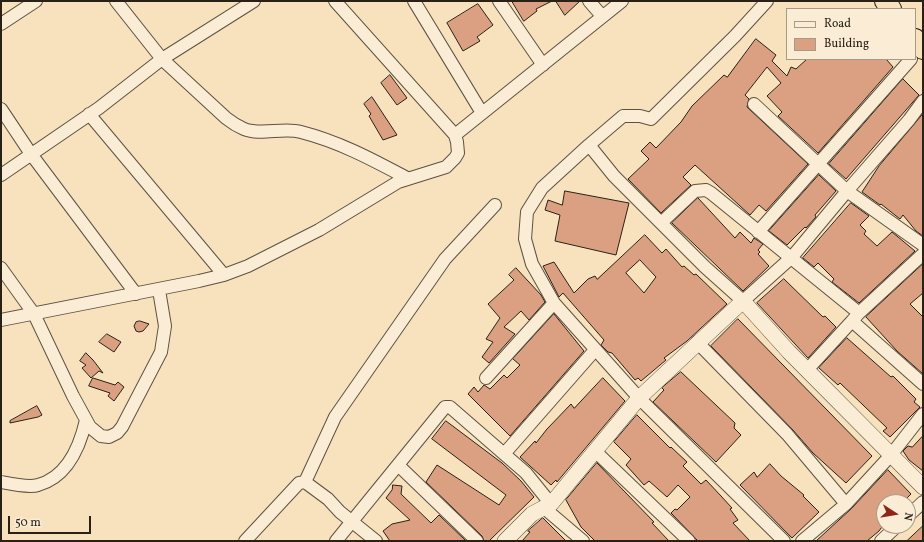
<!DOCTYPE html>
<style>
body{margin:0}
#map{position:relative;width:924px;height:542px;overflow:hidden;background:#f8e2be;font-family:Vollkorn,serif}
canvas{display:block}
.frame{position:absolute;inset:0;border:2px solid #292117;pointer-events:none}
.legend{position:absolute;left:786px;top:8px;width:130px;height:52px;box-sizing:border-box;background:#faecd5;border:1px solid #a69b89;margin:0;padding:5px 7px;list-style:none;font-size:12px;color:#292117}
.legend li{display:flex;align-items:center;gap:8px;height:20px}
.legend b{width:20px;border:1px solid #a69b89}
.north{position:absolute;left:876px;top:494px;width:40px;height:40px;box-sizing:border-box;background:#faecd5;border:1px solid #a69b89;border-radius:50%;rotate:102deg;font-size:11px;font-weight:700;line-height:16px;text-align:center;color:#292117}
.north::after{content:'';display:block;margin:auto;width:14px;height:18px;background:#8f2418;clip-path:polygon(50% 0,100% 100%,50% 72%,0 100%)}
.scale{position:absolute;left:8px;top:516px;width:83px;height:18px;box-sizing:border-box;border:2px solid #292117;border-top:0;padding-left:5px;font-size:12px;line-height:14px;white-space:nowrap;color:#292117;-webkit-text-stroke:3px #faecd5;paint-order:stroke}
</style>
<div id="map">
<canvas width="924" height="542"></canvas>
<div class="frame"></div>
<ul class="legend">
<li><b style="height:5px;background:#faecd5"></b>Road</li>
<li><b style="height:11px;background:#dba081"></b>Building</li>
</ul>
<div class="north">N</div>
<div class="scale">50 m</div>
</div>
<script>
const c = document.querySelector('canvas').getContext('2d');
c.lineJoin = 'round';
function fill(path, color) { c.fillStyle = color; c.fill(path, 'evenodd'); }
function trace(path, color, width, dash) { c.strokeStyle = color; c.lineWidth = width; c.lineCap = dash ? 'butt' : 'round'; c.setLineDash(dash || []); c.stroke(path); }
const building = new Path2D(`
 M512,1h40l-16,8 1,2 -13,10z
 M556,1h24l-15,14z
 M478,4l15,21 -16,12 3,4 -17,10 -16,-28z
 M756,39l20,16 -4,6 15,15 4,-9 5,2 11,-10h79l7,8 -75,86 -40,-37 4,-4 -15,-16 14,-13 -14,-16 -22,28 4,4 -2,8 61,57 -42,47 -7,-6 -9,10 -55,-50 -12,12 8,8 -30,28 -33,-34 21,-20 -8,-8 9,-9 6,6 25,-26 11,-16 32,-31 3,2z
 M390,75l17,23 -10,7 -16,-22z
 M903,79l16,16 -73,84 -17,-15z
 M372,97l25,38 -14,5 -14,-24 2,-2 -7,-10z
 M923,114v122l-7,-5 -13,-16 -3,4 -19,-15 -1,1 -18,-13 17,-26z
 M819,175l17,16 -21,24 1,2 -10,11 -1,-1 -18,18 -18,-14z
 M565,191l64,12 -13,52 -61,-14 5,-26 -15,-5 3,-10 14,5z
 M698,198l37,40 5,-6 11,11 3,-5 9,6 -5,6 2,2 -2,2 11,12 -26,25 -71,-68z
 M851,203l18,13 -9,9 6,6 -2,3 13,12 15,-14 23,19 -56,52 -27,-21 2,-3 -16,-16 -4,4 -11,-9z
 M645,235l17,18 4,-4 16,18 2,-1 10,9 2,-1 31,30 -40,37 -23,17 2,2 -25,21 -3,-3 -3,2 -23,-27 -4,-1 -7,-7 3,-5 -41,-47 -4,4 -16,-31 11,-4 20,31 14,-14 7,-3 2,3zM640,260l16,17 -12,16 -18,-20z
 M923,264v29l-13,11 13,13v57l-26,-23 -31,-34z
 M516,268l25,27 4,7 -16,18 -8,-9 -17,16 11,7 -26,29 -7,-6 11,-15 -7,-3 14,-21 -12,-14 26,-24 -5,-5z
 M784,279l39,38 2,-1 11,11 -28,31 -51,-55z
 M554,314l30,37 -74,85 -42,-42 6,-7 4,5 6,-7 6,4 14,-14 3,3 13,-13 -7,-6z
 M738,319l134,137 -26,27 -33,-30 -21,-24 -81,-83z
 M140,321l9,3 -6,7 -4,1 -3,-1 -2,-5 2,-4z
 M107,334l14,8 -7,10 -15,-10z
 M847,338l44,39 2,-1 23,23 -2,3 6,5 -30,30 -7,-6 4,-3 -47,-45 -2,2 -19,-17z
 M86,353l7,7 10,13 -4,-2 -8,7 -9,-10 4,-3 -6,-4z
 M681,372l54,51 -1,5 7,7 -25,27 -63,-60 11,-12 -2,-2z
 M93,378l22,7 3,-3 6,5 -10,14 -6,-5 2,-3 -21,-7z
 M603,378l22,23 -68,81 -1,-2 -5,5 -31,-28 15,-16 1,2 11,-14 24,-25 3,4z
 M37,406l5,9 -4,2 -28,6v-2z
 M637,415l33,33 1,-1 16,15 -4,4 18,18 5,-4 15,16 11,12 -2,1 8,11 -5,3 17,18h-52l-27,-28 4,-4 2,1 13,-13 -12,-12 -11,12 -18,-16 -5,4 -18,-20 5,-6 -17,-17z
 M446,421l56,42 19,18 13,16 -45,44h-5l-2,-5 -56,-54 11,-17 62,40 7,-10 -74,-56z
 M923,436v35l-14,-11 -6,-9 5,-5 4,1z
 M597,463l57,59 -2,1 17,18h-74l-14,-14 -15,-27z
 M770,464l11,12 23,19 -1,1 16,16 -27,26 -52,-53 14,-13 3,5z
 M888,470l23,24 -8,8h-19v22l-5,7 -12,10h-51l35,-32z
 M393,485l9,1 -1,8 30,29 8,-8 27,26h-76l-7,-10 9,-7 18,-4 -24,-22 6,-8z
 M543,518l23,23h-44l8,-9 -2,-1z
 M923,526v15h-16z`);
fill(building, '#dba081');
trace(building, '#292117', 1);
const minor = new Path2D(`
 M116,1l46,58 64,59c5,4 11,8 18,11 17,7 39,-2 57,3 39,10 72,28 106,46
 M414,1l68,112
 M499,1l44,64
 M589,1l13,15
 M1,24l35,-23
 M754,104l93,87 76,54
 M1,109l30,45 105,140
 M89,114l135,161
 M455,135l167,-134
 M589,145l34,-29h17l11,3 84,-83 32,-35
 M1,175l98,-67 63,-49 92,-58
 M661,223l34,-32 11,-1 5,3 148,120 -7,8 71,63
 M758,232l153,-173
 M1,268l33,46 39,82 17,31 11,9 8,1 8,-4 5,-6 39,-75 4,-26 -6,-36
 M859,313l64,-59
 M1,320l198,-39 25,-6 24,-9 71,-36 79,-48 48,-15 9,-9 3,-5 -1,-11 -2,-7 -120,-134
 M697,342l90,92 59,70
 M807,370l45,-49
 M486,378l68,-75
 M595,451l94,90
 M504,454l91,-104
 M398,465l79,76
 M1,482c10,2 28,6 37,3 30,-8 42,-39 48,-65
 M305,482l30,-65 110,-158 50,-54
 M543,507l40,34
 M908,516l15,-14
 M245,541l54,-58 6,-1 23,17 12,13 36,29
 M336,541l109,-134h5l76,66 25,31
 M784,541l-145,-143 -85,-95 -22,-39 -7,-25 2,-27 15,-24 47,-43 25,31 91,91 38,34 49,-44 55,-66 62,-71 14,-19
 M802,541l44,-37 45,-49 32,-41
 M881,541l16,-15`);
const tertiary = new Path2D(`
 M505,541l27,-27 19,-10 88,-106 104,-97 46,51 134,135`);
const trunk = new Path2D(`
 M885,1l6,8
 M915,39l8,10`);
trace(minor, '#5d5141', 14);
trace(tertiary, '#5d5141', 16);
trace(trunk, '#292117', 22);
trace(minor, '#faecd5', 12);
trace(tertiary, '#faecd5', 15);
trace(trunk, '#f8e2be', 20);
</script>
